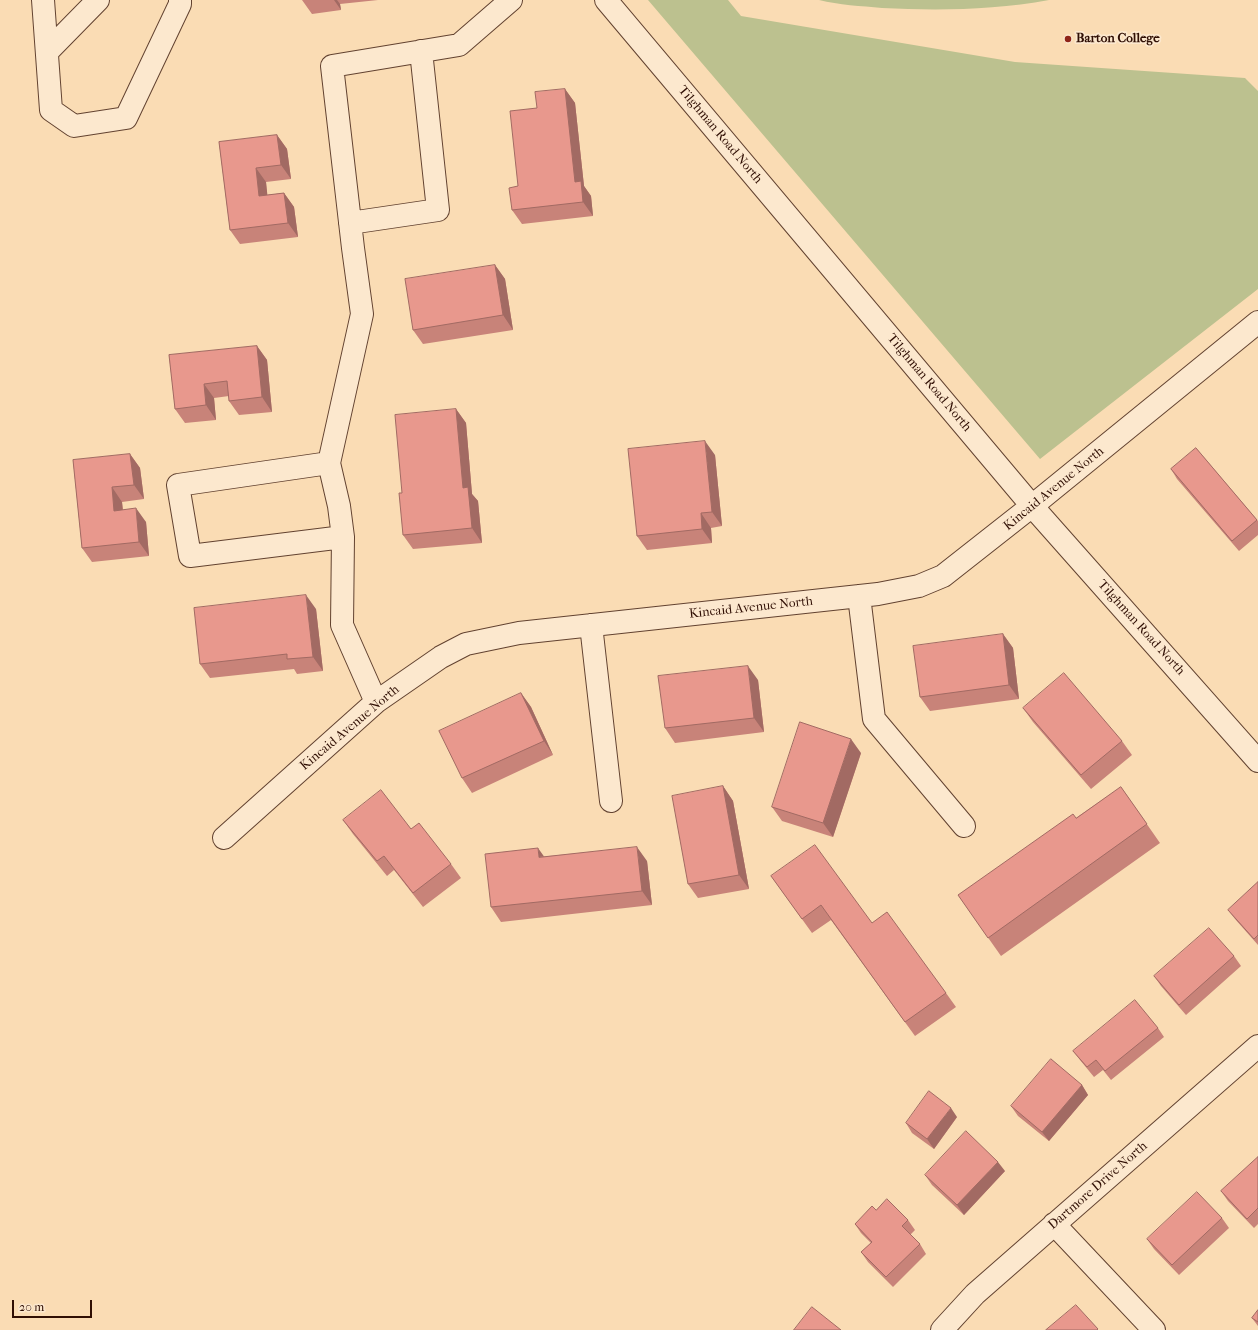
<!DOCTYPE html>
<style>
body{margin:0}
#map{position:relative;width:1258px;height:1330px;overflow:hidden;background:#fadcb4;font-family:"IM FELL French Canon",serif}
canvas{display:block}
.scale{position:absolute;left:12px;top:1300px;width:80px;height:18px;box-sizing:border-box;border:2px solid #300f04;border-top:0;padding-left:5px;font-size:12px;line-height:14px;white-space:nowrap;color:#300f04;-webkit-text-stroke:3px #fce8ce;paint-order:stroke}
</style>
<div id="map">
<canvas width="1258" height="1330"></canvas>
<div class="scale">20 m</div>
</div>
<script>
const c = document.querySelector('canvas').getContext('2d');
c.lineJoin = 'round';
function fill(path, color) { c.fillStyle = color; c.fill(path, 'evenodd'); }
function trace(path, color, width, dash) { c.strokeStyle = color; c.lineWidth = width; c.lineCap = dash ? 'butt' : 'round'; c.setLineDash(dash || []); c.stroke(path); }
function label(font, color, halo, rows, align = 'center') {
  c.font = font + ' "IM FELL French Canon",serif'; c.lineWidth = 3.5; c.setLineDash([]); c.textBaseline = 'middle'; c.strokeStyle = halo; c.fillStyle = color; for (const [text, x, y, turn = 0] of rows) {
    c.save(); c.translate(x, y); c.rotate((+turn || 0) * Math.PI / 180); c.textAlign = isNaN(turn) ? turn : align; if (halo) c.strokeText(text, 0, 0); c.fillText(text, 0, 0); c.restore();
  }
}
fill(new Path2D(`
 M648,0h80l13,16 274,46 230,16 13,13v198l-218,170z
 M819,0h230c-55,10 -111,11 -167,8 -21,-2 -43,-3 -63,-8z`), '#bcc18f');
const minor = new Path2D(`
 M43,0l8,110 23,16 52,-8 54,-114v-4
 M606,0l426,506 226,255
 M48,51l50,-51
 M350,223l88,-13 -17,-159
 M329,463l33,-149 -9,-66 -21,-182 127,-21 52,-45
 M343,537l-153,19 -12,-71 151,-22 10,43 4,31 -1,88 34,77
 M859,596l15,123 90,107
 M591,625l20,176
 M224,838l152,-136 65,-45 25,-13 53,-11 359,-39 41,-8 24,-10 89,-70 226,-184
 M1054,1224l100,106
 M942,1330l33,-36 283,-248`);
trace(minor, '#624230', 24);
trace(minor, '#fce8ce', 22);
fill(new Path2D(`
 M302,0h76l-38,4 1,6 -29,4z
 M565,89l10,14 9,83 7,10 2,20 -71,8 -10,-14 6,-24 19,-78z
 M277,135l10,14 4,30 -25,3 1,13 17,-2 10,14 4,30 -58,7 -10,-14 -11,-88z
 M495,265l10,14 8,51 -90,14 -10,-14z
 M257,346l10,14 5,52 -33,3 -10,-14v-5l-15,2 2,22 -31,3 -10,-14 -6,-54z
 M456,409l10,14 6,71 6,7 4,42 -69,6 -10,-14 -1,-42z
 M1196,448l62,73v14l-19,16 -62,-72 -6,-10z
 M130,454l10,14 4,31 -22,3 1,8 23,12 3,34 -57,6 -10,-14 -9,-88z
 M715,455l7,71 -11,2 1,15 -65,7 -10,-14z
 M316,609l7,62 -26,3 -3,-5 -84,9 -10,-14z
 M1003,634l10,14 6,51 -89,12 -10,-14z
 M758,680l6,52 -89,11 -10,-15z
 M521,693l10,14 22,48 -81,38 -10,-15z
 M1023,708l99,33 10,14 -41,34 -58,-67z
 M861,753l-28,84 -51,-16 -10,-14z
 M723,786l10,15 16,88 -51,9 -10,-14z
 M1121,787l39,56 -159,113 -43,-61 118,-77z
 M343,820l68,9 40,35 10,14 -38,29 -29,-37 -7,6 -34,-42z
 M544,857l103,4 5,44 -151,17 -10,-15z
 M771,876l101,47 74,70 10,14 -41,29 -84,-116 -19,13z
 M1258,882v63l-23,-26 -7,-9z
 M1234,956l7,10 -55,49 -25,-29 -7,-10z
 M1158,1028l6,9 -53,43 -8,-10 -9,7 -14,-17 -7,-9z
 M1082,1085l6,10 -39,46 -31,-25 -7,-10z
 M957,1117l-23,32 -22,-16 -6,-10z
 M1258,1157v67l-4,4 -26,-27 -7,-10z
 M1005,1171l-41,44 -32,-30 -7,-10z
 M876,1210l32,10 7,10 -5,5 10,9 6,10 -33,33 -25,-25 -7,-10 10,-9 -10,-10 -6,-9z
 M1222,1218l7,10 -50,47 -25,-26 -7,-10z
 M1258,1310v16l-6,-8z`), '#c88379');
fill(new Path2D(`
 M334,0h3l3,4 1,6z
 M565,89l10,14 9,83 7,10 2,20 -10,-14 -8,-20z
 M277,135l10,14 4,30 -10,-14z
 M256,168l10,14 3,28 -10,-14z
 M284,193l10,14 4,30 -10,-14z
 M495,265l10,14 8,51 -10,-15z
 M257,346l10,14 5,52 -10,-15z
 M204,384l10,14 2,22 -10,-15z
 M456,409l10,14 6,71 6,7 4,42 -10,-15 -9,-40z
 M705,441l10,14 7,71 -10,-14z
 M130,454l10,14 4,31 -10,-14z
 M112,487l10,15 2,23 -10,-14z
 M136,508l10,14 3,34 -10,-14z
 M701,513l10,15 1,15 -10,-14z
 M306,595l10,14 7,62 -10,-14z
 M1003,634l10,14 6,51 -10,-14z
 M748,666l10,14 6,52 -10,-14z
 M521,693l10,14 22,48 -9,-14z
 M851,739l10,14 -28,84 -10,-14z
 M723,786l10,15 16,88 -10,-14z
 M637,847l10,14 5,44 -10,-14z
 M538,848l10,14 -9,-5z
 M1082,1085l6,10 -39,46 -7,-9z
 M951,1108l6,9 -23,32 -7,-10z
 M998,1162l7,9 -41,44 -7,-10z`), '#a26a63');
const building = new Path2D(`
 M565,89l10,93 6,-1 2,21 -71,8 -3,-22 9,-2 -8,-75 27,-3 -2,-16z
 M277,135l4,30 -25,3 3,28 25,-3 4,30 -58,7 -11,-88z
 M495,265l8,50 -90,15 -8,-51z
 M257,346l5,51 -33,4 -2,-20 -23,3 2,21 -31,4 -6,-54z
 M456,409l7,79 5,-1 4,41 -69,7 -4,-42h3l-7,-78z
 M705,441l7,71 -11,1 1,16 -65,7 -9,-87z
 M1196,448l61,72 -25,21 -61,-72z
 M130,454l4,31 -22,2 2,24 22,-3 3,34 -57,6 -9,-88z
 M306,595l7,62 -26,2v-5l-87,10 -6,-56z
 M1003,634l6,51 -89,12 -7,-51z
 M748,666l6,52 -89,10 -7,-52z
 M1064,673l58,68 -41,34 -58,-67z
 M521,693l23,48 -82,37 -23,-47z
 M800,722l51,17 -28,84 -51,-16z
 M723,786l16,89 -51,9 -16,-88z
 M1121,787l26,37 -159,114 -30,-43 115,-81 3,4z
 M381,790l30,39 8,-6 32,41 -38,29 -29,-37 -7,5 -34,-41z
 M815,845l57,78 15,-11 59,81 -41,29 -84,-117 -19,14 -31,-43z
 M637,847l5,44 -151,16 -6,-53 53,-6 1,9z
 M1258,882v53l-4,4 -26,-29z
 M1209,928l25,28 -55,49 -25,-29z
 M1135,1000l23,28 -53,43 -9,-11 -9,7 -14,-16z
 M1051,1059l31,26 -40,47 -31,-26z
 M929,1091l22,17 -24,31 -21,-16z
 M966,1131l32,31 -41,43 -32,-30z
 M1258,1157v51l-11,11 -26,-28z
 M1197,1192l25,26 -50,47 -25,-26z
 M887,1199l21,21 -6,6 18,18 -34,33 -25,-25 11,-10 -17,-18 17,-18 4,4z
 M1076,1305l22,24 -1,1h-51z
 M812,1307l29,23h-47z
 M1258,1310v12l-6,-4z`);
fill(building, '#e8988d');
trace(building, '#a26a63', 1);
for (const [x, y, r, color] of [
 [1068,39,4,"#8f2418"]
]) { const dot = new Path2D(); dot.arc(x, y, r, 0, 2 * Math.PI); c.fillStyle = color; c.fill(dot); trace(dot, '#fce8ce', 1.5); }
label('bold 13px', '#300f04', '#fce8ce', [
 ["Barton College",1076,39]
], 'left');
label('13px', '#300f04', '#fce8ce', [
 ["Tilghman Road North",720,135,50],
 ["Tilghman Road North",929,383,50],
 ["Kincaid Avenue North",1054,489,-39],
 ["Kincaid Avenue North",751,608,-6],
 ["Tilghman Road North",1141,628,48],
 ["Kincaid Avenue North",350,728,-40],
 ["Dartmore Drive North",1098,1186,-41]
]);
</script>
